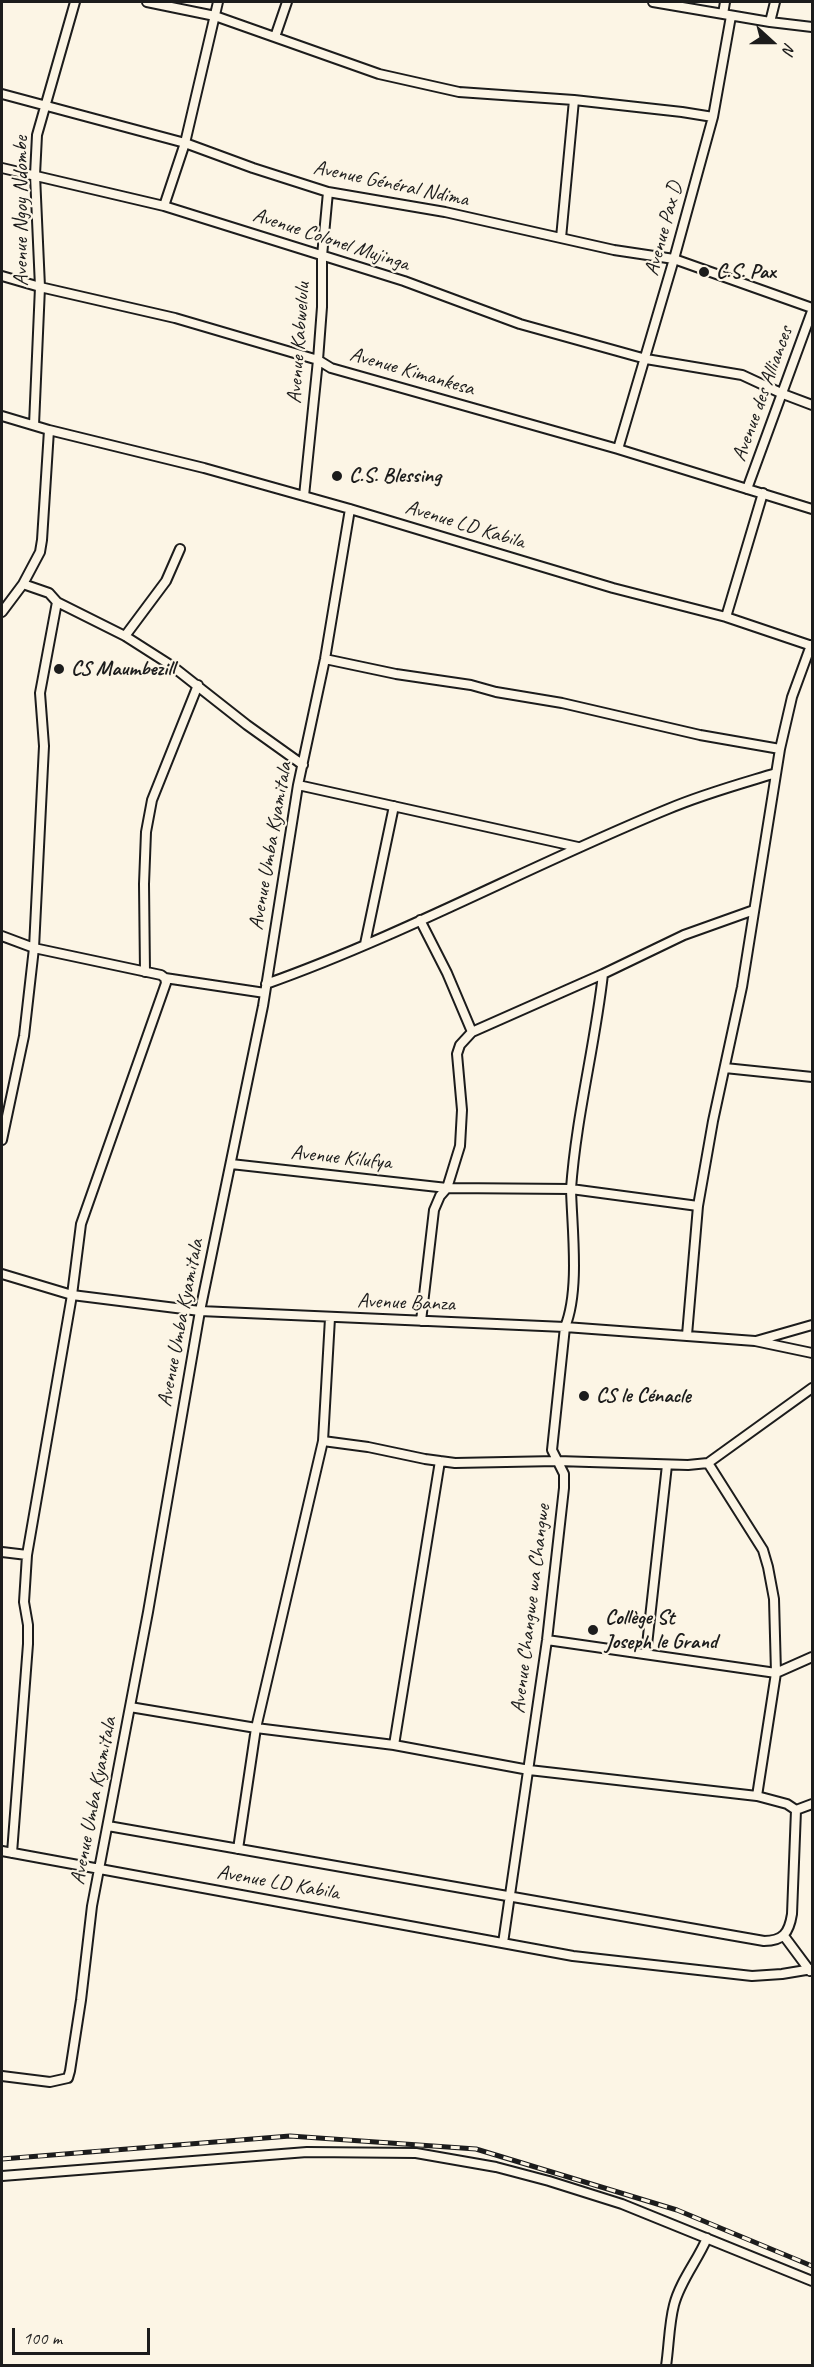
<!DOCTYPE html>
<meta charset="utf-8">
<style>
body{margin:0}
#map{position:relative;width:814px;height:2367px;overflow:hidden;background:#fcf5e5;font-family:Caveat,sans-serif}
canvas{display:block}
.frame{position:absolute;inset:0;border:3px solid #1c1c1c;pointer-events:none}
.north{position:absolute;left:742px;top:12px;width:60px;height:60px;-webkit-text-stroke:4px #fcf5e5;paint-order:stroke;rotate:111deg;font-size:16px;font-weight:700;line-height:24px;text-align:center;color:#1c1c1c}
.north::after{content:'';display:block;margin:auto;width:21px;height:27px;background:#1c1c1c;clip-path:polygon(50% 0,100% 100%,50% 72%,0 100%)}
.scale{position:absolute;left:12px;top:2328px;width:138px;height:27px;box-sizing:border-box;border:3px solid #1c1c1c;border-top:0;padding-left:8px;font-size:18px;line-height:21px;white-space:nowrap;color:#1c1c1c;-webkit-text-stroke:4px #fcf5e5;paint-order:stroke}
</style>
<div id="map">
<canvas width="814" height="2367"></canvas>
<div class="frame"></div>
<div class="north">N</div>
<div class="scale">100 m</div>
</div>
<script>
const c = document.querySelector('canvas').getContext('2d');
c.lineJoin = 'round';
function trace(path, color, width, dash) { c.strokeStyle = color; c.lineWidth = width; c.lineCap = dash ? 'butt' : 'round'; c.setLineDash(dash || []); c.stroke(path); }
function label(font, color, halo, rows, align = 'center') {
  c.font = font + ' Caveat,sans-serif'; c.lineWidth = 4.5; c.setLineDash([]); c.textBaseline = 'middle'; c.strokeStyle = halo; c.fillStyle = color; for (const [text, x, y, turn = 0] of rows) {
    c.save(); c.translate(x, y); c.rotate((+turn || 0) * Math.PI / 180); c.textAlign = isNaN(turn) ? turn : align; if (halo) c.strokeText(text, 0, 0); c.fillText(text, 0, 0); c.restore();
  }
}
const street = new Path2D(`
 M147,2l68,14 164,58 80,18 115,8 108,12 31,5
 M653,2l117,20 42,5
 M723,14l2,-12
 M770,22l5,-20
 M275,37l12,-35
 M2,94l183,49 68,25 75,24 117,20 169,38 60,9 138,49
 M2,168l162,38 240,75 116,43 126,35 96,16 41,19 29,11
 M164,206l21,-63 33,-141
 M561,238l13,-138
 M2,276l38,11 135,31 143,42 13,8 287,81 194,60
 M2,416l47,14 155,38 146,41 263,79 113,29 86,29
 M34,425l6,-138 -5,-112 2,-40 38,-133
 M618,449l56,-190 39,-142 18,-101
 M747,489l65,-178
 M304,496l14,-136 4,-53v-51l6,-64
 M57,602l68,34 47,30 75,59 56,40
 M2,612l21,-28
 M726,617l37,-124
 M125,636l41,-55 14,-32
 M325,659l71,15 75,11 25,7 66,11 138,32 80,14
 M298,785l280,62
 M420,920l27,53 25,59 131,-58
 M2,936l32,12 127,27 4,3 1,5 -85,241 -9,71 -45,260 -3,47 4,23v19l-16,209
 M365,944l29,-138
 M145,972l-1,-88 2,-52 6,-32 46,-115
 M165,978l100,15
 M266,984c138,-49 267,-120 402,-175 35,-15 72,-25 108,-36
 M725,1068l87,9
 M2,1140l22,-104 10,-88 10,-202 -4,-53 17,-91 -8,-9 -26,-9 17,-32 2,-12 7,-110
 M231,1164l216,24 13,-42 2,-36 -5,-56 3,-9 12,-13
 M2,1274l70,21 128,16 365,16 190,14 57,12
 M421,1321l13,-111 6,-14 7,-8 124,1c5,-72 24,-143 32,-215l81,-39 70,-25
 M687,1335l11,-129 15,-85 29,-134 38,-238 12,-52 19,-52
 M756,1341l56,-16
 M323,1441l45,6 57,12 30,4 102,-2 131,4 20,-2 104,-75
 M2,1552l25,3
 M547,1640l229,33 36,-16
 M646,1654l21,-189
 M130,1707l126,21 138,17 135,25 228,26
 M394,1745l46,-284
 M796,1810l16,-6
 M108,1826l656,115c19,0 25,-8 28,-27l4,-104 -9,-6 -30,-8 19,-123 -2,-74 -6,-32 -5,-17 -55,-87
 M238,1849l18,-121 67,-287 7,-123
 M2,1851l571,105 179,20 30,-2 30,-5
 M784,1936l26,35
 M503,1943l44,-303 17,-152v-14l-12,-24 13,-123c15,-37 7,-98 6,-138l127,17
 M2,2076l48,6 18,-4 2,-7 11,-71 11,-94 56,-294 52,-301 63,-305 35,-221 27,-126 25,-150
 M2,2176l305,-24 109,1 80,14 53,14 73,23 190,77
 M666,2366c3,-20 3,-42 8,-61 6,-24 24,-45 33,-67`);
trace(street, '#1c1c1c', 12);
trace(street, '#fcf5e5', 8);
const rail = new Path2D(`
 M2,2159l288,-23 186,13 201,61 135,56`);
trace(rail, '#1c1c1c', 5);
trace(rail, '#fcf5e5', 3, [9]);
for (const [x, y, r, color] of [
 [704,272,6,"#1c1c1c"],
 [337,476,6,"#1c1c1c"],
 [59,669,6,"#1c1c1c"],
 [584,1396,6,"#1c1c1c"],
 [593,1630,6,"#1c1c1c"]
]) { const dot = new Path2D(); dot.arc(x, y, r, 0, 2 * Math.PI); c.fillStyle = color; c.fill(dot); trace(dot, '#fcf5e5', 2); }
label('21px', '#1c1c1c', '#fcf5e5', [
 ["Avenue Général Ndima",391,184,12],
 ["Avenue Ngoy Ndombe",21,211,-90],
 ["Avenue Pax D",664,229,-75],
 ["Avenue Colonel Mujinga",331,240,18],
 ["Avenue Kabwelulu",299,343,-86],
 ["Avenue Kimankesa",412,372,16],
 ["Avenue des Alliances",763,394,-70],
 ["Avenue LD Kabila",465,525,17],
 ["Avenue Umba Kyamitala",271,846,-80],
 ["Avenue Kilufya",341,1158,6],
 ["Avenue Banza",406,1303,2],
 ["Avenue Umba Kyamitala",181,1323,-79],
 ["Avenue Changwe wa Changwe",531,1609,-83],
 ["Avenue Umba Kyamitala",94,1801,-79],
 ["Avenue LD Kabila",278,1883,10]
]);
label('bold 21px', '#1c1c1c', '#fcf5e5', [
 ["C.S. Pax",716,272],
 ["C.S. Blessing",349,476],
 ["CS Maumbezill",71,669],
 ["CS le Cénacle",596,1396],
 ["Collège St",605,1618],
 ["Joseph le Grand",605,1642]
], 'left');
</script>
